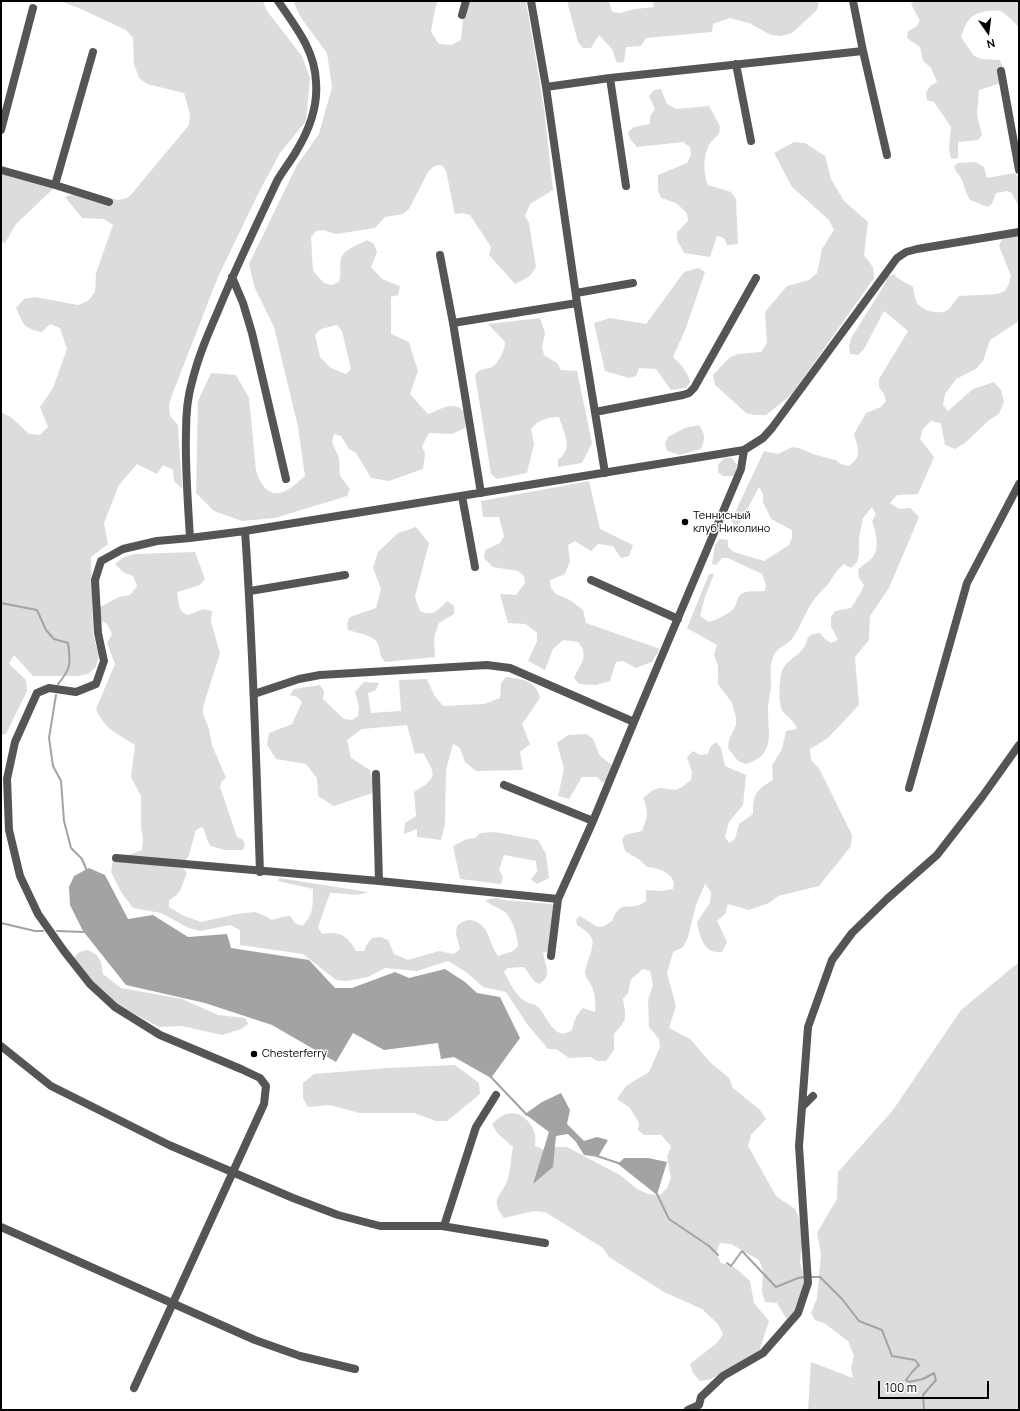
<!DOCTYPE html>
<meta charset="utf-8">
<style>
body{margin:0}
#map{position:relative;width:1020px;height:1411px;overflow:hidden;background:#fff;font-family:Manrope,sans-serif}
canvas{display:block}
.frame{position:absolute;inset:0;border:2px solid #000;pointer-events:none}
.north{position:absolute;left:968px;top:12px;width:40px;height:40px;-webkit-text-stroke:3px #fff;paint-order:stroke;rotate:166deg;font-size:11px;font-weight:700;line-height:16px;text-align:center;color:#000}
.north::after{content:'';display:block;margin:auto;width:14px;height:18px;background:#000;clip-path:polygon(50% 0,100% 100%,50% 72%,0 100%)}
.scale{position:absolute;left:878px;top:1381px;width:111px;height:18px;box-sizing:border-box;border:2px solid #000;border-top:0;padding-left:5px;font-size:12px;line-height:14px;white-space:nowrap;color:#000;-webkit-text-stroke:3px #fff;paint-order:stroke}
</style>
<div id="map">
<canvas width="1020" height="1411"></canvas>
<div class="frame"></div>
<div class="north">N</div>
<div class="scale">100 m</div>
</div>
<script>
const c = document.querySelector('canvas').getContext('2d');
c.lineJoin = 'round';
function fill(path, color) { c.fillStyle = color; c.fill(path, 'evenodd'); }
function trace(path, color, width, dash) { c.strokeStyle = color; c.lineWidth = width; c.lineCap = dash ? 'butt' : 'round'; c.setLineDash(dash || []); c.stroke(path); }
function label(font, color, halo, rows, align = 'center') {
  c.font = font + ' Manrope,sans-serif'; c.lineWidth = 3; c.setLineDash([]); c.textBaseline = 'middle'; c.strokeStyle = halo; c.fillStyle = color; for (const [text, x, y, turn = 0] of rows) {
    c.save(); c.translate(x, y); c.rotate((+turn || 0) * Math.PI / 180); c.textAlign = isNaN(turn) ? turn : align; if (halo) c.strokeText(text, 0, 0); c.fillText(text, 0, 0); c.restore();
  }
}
fill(new Path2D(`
 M60,1h203l4,10 35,45 8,22 -4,43 -26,32 -22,41 -40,83 -46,118 -3,10 1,11 8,9 4,64 -8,-8 -1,-11 -10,-5 -6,9 -20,-10 -18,21 -15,38 4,21 -17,13 2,77 6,22 -3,11 -8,7 -11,2h-44l-19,-21 -5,9 17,16 1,11 -21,43 -5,1v-323l11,6 17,16 11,1 8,-8 -8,-20 13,-19 14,-39 -7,-21 -10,-4 -8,8c-18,-3 -19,-8 -26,-24l8,-9 11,-2 43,8 10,-4 7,-9 1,-19 17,-48 -9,-6 -22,-1 -17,-21 11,-4 43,7 10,-3 60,-72 1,-11 -6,-21 -37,-9 -8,-6 -5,-14 -1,-26 -7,-8 -47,-22z
 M293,1h145l-3,8 -4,23 8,12 12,1 10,-5 2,-23 5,-16h58l18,107 9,82 -23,14 -5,12 4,7 7,44 -6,9 -15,8 -26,-29 2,-8 -21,-32 -8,-2 -7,1 -9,-43 -4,-6 -8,1 -6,6 -19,37 -6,5 -18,3 -10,11 -39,6 -13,-4 -7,1 -5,6 2,34 11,12 8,2 7,-3c3,-9 0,-17 2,-23 2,-10 18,-14 26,-19l7,4 3,8 -6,15 11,12 18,7 -2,9 -7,2v37l18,8 9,29 -8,23 18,20c14,-5 25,-14 37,-2v16l-13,6 -23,-1 -7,13 3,8 -2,15 -34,12 -18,-3 -15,-25 -7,-4 -8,-13 -7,-2 -2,8 7,16 1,18 10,13 -3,7 -72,22 -33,3 -28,-10 -18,-18 2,-92 13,-28 25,2 13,23 7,72c4,15 14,30 31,20 7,-4 12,-9 18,-14l-7,-49 -24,-100 -20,-41 -5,-22 48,-99 22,-31 13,-47 -5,-34 -26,-35zM337,325l5,6 9,38 -5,5 -15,-6 -11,-11 -5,-22 6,-6z
 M567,1h42l3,11 8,1 15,-4 19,-2 -1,-6h166l-2,9 -25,23 -11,3 -10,-1 -22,-12 -19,-5 -17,6 -1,8 -66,6 -5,8 -15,1 -2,15 -7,1 -5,-14 -13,-14 -8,13h-8l-5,-6z
 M914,1h105v27c-3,-5 -14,-15 -19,-17 -9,-2 -26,1 -31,9 -4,4 -6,12 -8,17l13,19 8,3 18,1 3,8 1,14 -25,8 -2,25 5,20 -4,5 -20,2v16l-7,1 -2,-11 2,-21 -17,-25 -7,-2 -1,-7 4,-7 7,-4 -6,-14 -8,-7 -3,-14 -13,-9 1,-7 8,-4 4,-6 -9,-17z
 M661,89l6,15 9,5 33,-3 11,20 -1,8c-3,3 -6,6 -9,9 -7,11 -7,31 -2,42l23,7 5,7 2,45 -11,1 -3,-7 -7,-2 -7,21 -26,-4 -7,-13v-8l11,-11 -1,-8 -11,-10 -15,-5 -3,-8v-15l29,-12 4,-8 -1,-8 -7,-5 -46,5 -7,-8 -2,-7 6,-5 16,-3v-8l5,-7 -6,-13 5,-6z
 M794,142l11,1 20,13 6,23 13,22 24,21 -4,33 9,12 1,11 -82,116 -26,21h-11l-9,-2 -31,-28 -2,-10 16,-17 9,-4 23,-2 6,-9 -2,-31 22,-26 22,-6 8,-7 5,-24 12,-19 -5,-10 -37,-33 -18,-34z
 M976,162l8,5 3,11 27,-5 5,4v30l-7,-14 -5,-2 -11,2 -4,11 -4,3 -18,-7c-4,-7 -6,-13 -8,-20 -2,-6 -7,-7 -8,-14l4,-3z
 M1,171l54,16 -39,37 -11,19 -4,-1z
 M1019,235v86l-29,19 -7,21 -7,8 -20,10 -11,15 -2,11 5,6 25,-22 21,-7 7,8 3,12 -5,12 -10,6 -24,23 -10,6 -10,-4 -4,-22 -10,-2 -8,8 -3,10 14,18 -16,37 -21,1 -7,8 9,6 11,-1 9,9 -30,71 -19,28 -1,24 -14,17 4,48 -31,33 -18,11 1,11 8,8 33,67 -1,11 -32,40 -41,10 -9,7 -20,7 -21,-6 -3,10 -8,7 10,21 -5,10c-3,0 -8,0 -10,-1 -10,-4 -13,-19 -15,-29l13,-19 1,-11 -6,-8 -9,21 -8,32 -5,10 -10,5 -6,21 9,33 -7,22 21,11 22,25 17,14 4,10 27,22 6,9 -15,16 -3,11 28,50 19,13 9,20 -4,33 6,22 -3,22 -16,14 -10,-17 -12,-1 -3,-10 1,-22 -4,-10 -28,-16 -11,-1 -4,10 5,10 12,3 17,15 4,22 15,18 -10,31 -48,27 -11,2 -7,-8 -3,-9 27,-21 6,-9 -5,-10 -16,-15 -38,-17 -55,-35 -6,-9 -58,-36 -11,-1 -30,7c-16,-20 -1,-22 4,-40 3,-10 3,-21 5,-31l-16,-14 -5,-9c3,-3 6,-6 10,-8 15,-8 28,3 33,18 1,3 0,8 0,12l10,4 11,-3h11l53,28 17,14 11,5 12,1 7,-7 4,-10 -4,-21 4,-11 -10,-11h-17l-6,-5 1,-7 -9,-15 -13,-9 9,-13 23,-14 11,-25 -1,-8 -10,-12 -1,-27 5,-15 -3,-14 -7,-2 -12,10 -3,14 -5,6c3,19 5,20 -9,35v16l-8,11h-9l-6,-4 -22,1 -13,-9h-8l-21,-25 -21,-32 -23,-5 -17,-15 -18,-11 -31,10 -32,-3 -17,9 -21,4 -11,-1 -33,-26 -63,-9v-15l-10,-5 -30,6 -11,-3 -28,-15 -28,-5 -12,-16 -10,-20 2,-11 29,-11 1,-11 -2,-11v-32l-10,-19 4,-32c-17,-11 -31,-16 -39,-36l19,-45 -8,-21 5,-9 -5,-10 -9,-6v-10l21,-11 11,-2 7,-9 -4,-10 -10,-4 -8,-8 9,-7 11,-3 60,-2 10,27 -5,6 -23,7 2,13 3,7 6,3 15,-6 9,2 -1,11 9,31 -17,54v7l6,15 3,16 14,33 -4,3 -2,6 17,50 5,2 3,5 -2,6h-18l-14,-4c-6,-7 -4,-13 -9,-19l-6,3 -7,25 -7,12 5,6c-6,13 -4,20 -18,27v7l13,8 19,7 36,-8 18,-2 10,4 7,4 10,-3 8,-1 5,7 7,3c13,-12 10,-21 11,-37l-35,-8 1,-3 89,14c-13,6 -24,0 -38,1l-12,34 4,7c18,-3 25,1 34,17h8l3,-7 5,-6 8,-1 8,3 6,14 14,6 31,-9 15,3 6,-5 -4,-15 1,-8c5,-4 10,-8 17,-5 16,5 15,23 24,35l15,-5 5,-5c-1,-11 -4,-24 -12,-33 -4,-4 -15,-7 -21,-13l12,-2 7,2 48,4 6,5 -8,41 -7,3c2,13 10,23 -4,31l-5,-3 -10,-14 -16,1 -4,4c5,9 11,22 19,28 5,4 11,3 15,7 9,8 16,36 34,23 2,-9 4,-15 11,-22l12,4c1,-8 0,-18 -3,-25 -1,-4 -5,-7 -6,-11 -2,-4 0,-8 1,-12 7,-22 11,-26 -10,-39l-1,-5 4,-4 16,10 6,1 10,-6c10,-25 17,-7 34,-20v-11l16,1 11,-2c5,-15 -14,-21 -26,-22l-7,-7 -15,-9 -3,-11 3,-5 17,-4c6,-16 7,-17 1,-33l10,-8 7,-2 16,2 6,-3 9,-7 1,-8 -5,-15 6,-6 7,4 8,-1 2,-7 6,-5 5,6 4,18 21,9 -3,30 -14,17 -4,15 4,6 6,-4 4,-15 14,-10c0,-20 3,-24 20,-34l-1,-15 10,-16 4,-18 11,-2c-4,-11 -11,-12 -15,-19 -4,-7 -3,-37 2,-43 4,-7 13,-11 18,-17 8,-9 1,-16 18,-17l5,6 6,4 7,-3 -7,-14v-9l4,-6 16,-3 10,-16 3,-7 -5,-7 -1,-8c4,-5 8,-6 12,-10 11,-9 6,-28 2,-39l4,-7 -4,-7 -9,11 -4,21v16l-2,7 -6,6 -7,-4c-7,6 -10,11 -15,19 -6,7 -13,13 -18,21 -7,11 -11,24 -19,35 -5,6 -14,8 -18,16 -5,10 -3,22 -3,33 -1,7 -3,14 -3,21 0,25 8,46 -22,55l-8,-3 -10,-13 1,-8 7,-15v-8l-4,-14 -14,-19v-18l-4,-11 3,-10 -30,-17 22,-54h5l-9,23 -5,19 9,6c5,-1 22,-9 25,-14 4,-5 2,-12 9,-15 7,-3 15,-1 22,-2l1,-6 -4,-11 -34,-16h-6l-6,7 -4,-1 3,-19 5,-6 8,1v7l6,5 30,9 25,-16 3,-7v-8l-21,-11 -8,-17v-8l-4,-7 -18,34 -5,6 -5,-6 33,-70 14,3 14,-7 7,1 14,6 22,6 6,4 8,2c14,-10 9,-18 5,-32l12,-21 15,-6 5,-6 -2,-7 -5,-7v-8l29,-48 -24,-20 -20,38 -6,6 -8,-1 -1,-8 2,-8 34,-54 2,-7 7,-3c5,7 12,8 19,13 1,5 2,12 4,16 6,8 24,13 32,6 4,-4 6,-9 10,-13l38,-2 8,-3 4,-7 2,-8 -12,-30 3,-7z
 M698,268l7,4 -19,56 -13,29c8,8 14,13 17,25l-4,6 -15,2 -15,-21 -17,-1 -3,8 -7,2 -24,-7 -11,-48 16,-5 36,6 38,-52z
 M540,318l5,15 -3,14 2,8 13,8 4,7 16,1 15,72 -10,20 -24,4v-7c16,-12 6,-26 1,-43 -11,0 -21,3 -28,12l3,15 -7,29 -30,6 -6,-5 -16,-99c5,-7 10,-5 17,-8 7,-4 13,-18 13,-25l-17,-18z
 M699,425c7,10 6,13 2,24l-21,6 -13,-4 -2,-7 3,-7 17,-9z
 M724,458h8l5,7 -1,8 -3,3h-10l-5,-4v-7z
 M589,481l11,48 33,16 -4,11 -8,2 -8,-12 -15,-2 -7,7 -16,-10 -7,4 2,16 -5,13 -15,6 1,8 5,6 14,6 13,10 3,13 74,26 -8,13 -16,6 -13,-7 -7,1 -6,19 -14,4 -17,-1 -5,-6c6,-14 16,-22 4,-36l-15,-2 -10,9 -8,21 -17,-9 9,-20v-8l-11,-9 -18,-1 -8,-29 16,1 9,-12 -1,-7 -6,-5 -25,-4 -9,-9 1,-8 15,-7 4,-7 -5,-19h-16l-2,-16z
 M416,527l13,16 -14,54 5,14c14,6 18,-1 27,-10l7,5v8l-15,9 -5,14 1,20 -50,5c-7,-8 -4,-10 -7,-18 -4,-9 -21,-11 -30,-14l-1,-7 3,-6 26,-9 5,-19 -8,-21 5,-16 20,-19z
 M506,677c16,2 30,3 34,21l-18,26 8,20 -10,8 3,18 -47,1 -11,-9 -5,-14 -7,-4 -7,26 -1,54 -4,16 -24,-3v-8l-13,5 1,-11 11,-7 -2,-24c23,-14 23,-16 9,-39l-8,1 -8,-29 -45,4 -15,11 4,18 19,12 4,16 -2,7 -38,13 -16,-10 -1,-18 -11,-14 -30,-5 -9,-14 2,-12 23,-9 10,-22 -5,-5 -7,-2 4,-6 26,-4 4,6 -1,8 21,20 8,1 6,-4 1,-9 -4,-15 9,-10 15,1 -3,7 -8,3 3,20 30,-2 -2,-31 28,-1 7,16 9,11 41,-2 16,-6 1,-15z
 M587,734l6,5 7,17 13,10 2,8 -12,9 -6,-6h-15l-13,22 -11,-3 6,-27 -7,-26 11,-8z
 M495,832l43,8 8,14 3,24 -12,6 -6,-5 6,-7 -1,-11 -32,-6 -5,15 4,7 -2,7 -41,-5 -7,-33 14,-7 8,-1 5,-5z
 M87,950c14,5 14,11 16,24l18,14 61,11 36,16 27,3 3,6 -7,5 -19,6 -40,-9 -23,1 -51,-28 -28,-28 -6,-13 5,-6z
 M1019,962v448h-211l3,-48 42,16 -2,-10 3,-12 -6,-15 -24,-18 -9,-3 -4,-7 6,-15 4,-44 -4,-21 20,-34 1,-27 55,-62 68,-100z
 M455,1065l24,18 1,11 -33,27h-11l-22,-8h-55l-29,-8 -22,2 -5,-9v-15l11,-9 73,-6z`), '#dcdcdc');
fill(new Path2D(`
 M89,868l16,7 23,44 25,-4 35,22 39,-3 4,14 78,12 26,28h17l43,-16 14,6 36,-9 20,13 12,11 23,4 20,41 -29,40 -37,-21 -13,2 -3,-16 -54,7 -31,-17 -17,29 -64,-37 -67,-22 -79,-18 -43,-54 -13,-26 -1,-18 5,-11z
 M561,1093l9,17 -3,14 17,17 13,-4 11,3 -10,17 -14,-2 -8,-13 -8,-8 -12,2 -3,31 -20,17 16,-52 -24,-18 17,-12z
 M624,1158h24l19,4 -10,33 -39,-31z`), '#a3a3a3');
trace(new Path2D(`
 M1,603l36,7 9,20 8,9 14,4c3,20 3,26 -10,41
 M56,695l-7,43 4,28 8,15 3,40 7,27 11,11 5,12
 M1,923l34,8h8
 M57,931l27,1
 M490,1076l37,39
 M597,1156l24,8
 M657,1194l12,25 40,27 9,9
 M727,1263l4,3 11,-15 34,36 22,-9 6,-1
 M809,1277h11l22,22 17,22 23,9 10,26 23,4 4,5 -6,6 -7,9 3,2 14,-3 11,-6 2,7 -13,15 1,15`), '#a3a3a3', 2);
trace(new Path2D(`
 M531,1l15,86 31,216 28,170
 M462,15l4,-14
 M863,51l24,104
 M736,64l15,77
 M1001,71l18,99
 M610,78l16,108
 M546,87l64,-9 253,-27 -10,-50
 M1,130l32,-122
 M1,170l54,15 54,17
 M55,185l38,-133
 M440,255l13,68 28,170
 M232,277l11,26 9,30 34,146
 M576,293l57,-10
 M453,323l124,-20
 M595,412l88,-17 6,-2 5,-5 62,-110
 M462,496l13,71
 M245,531c8,113 11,227 15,341
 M190,538c-2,-35 -5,-70 -4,-105 0,-17 1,-35 6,-51 6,-25 16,-48 26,-71 18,-44 39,-87 59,-130 6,-11 14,-20 20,-31 12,-20 21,-44 19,-68 -1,-32 -21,-56 -38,-81
 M591,580l87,39
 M250,591l95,-16
 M254,694l45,-15 21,-4 167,-10 23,3 124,54
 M376,774l3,107
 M504,785l89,36 -35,78
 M909,788l58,-205 52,-99
 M593,821l41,-99 107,-253 3,-19
 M116,858l263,23 179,18 -7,57
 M1,1046l50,40 118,59 124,53 45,17 42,11h62l103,17
 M802,1107l6,-80 24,-67 20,-27 35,-34 50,-44 45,-58 37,-52
 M444,1226l32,-99 20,-32
 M1,1227l254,113 45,16 55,13
 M134,1388l130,-284 2,-18 -6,-8 -19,-9 -81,-34 -45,-28 -25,-23 -26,-33 -26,-37 -18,-38 -11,-46 -2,-51 8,-37 22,-49 12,-5 27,4 20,-8 8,-23 -6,-28 -3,-53 6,-19 22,-12 34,-8 33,-3 55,-7 499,-81 19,-12 9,-10 125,-170 9,-6 11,-3 102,-17
 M688,1410l11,-5 2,-8 22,-21 40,-23 35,-40 10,-30 -9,-137 3,-39 11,-11`), '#555', 8);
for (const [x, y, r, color] of [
 [685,522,4,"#000"],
 [254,1054,4,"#000"]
]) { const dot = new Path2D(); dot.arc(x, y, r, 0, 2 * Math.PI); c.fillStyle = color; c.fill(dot); trace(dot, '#fff', 1.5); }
label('11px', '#000', '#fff', [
 ["Теннисный",693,516],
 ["клуб Николино",693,529],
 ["Chesterferry",262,1054]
], 'left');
</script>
